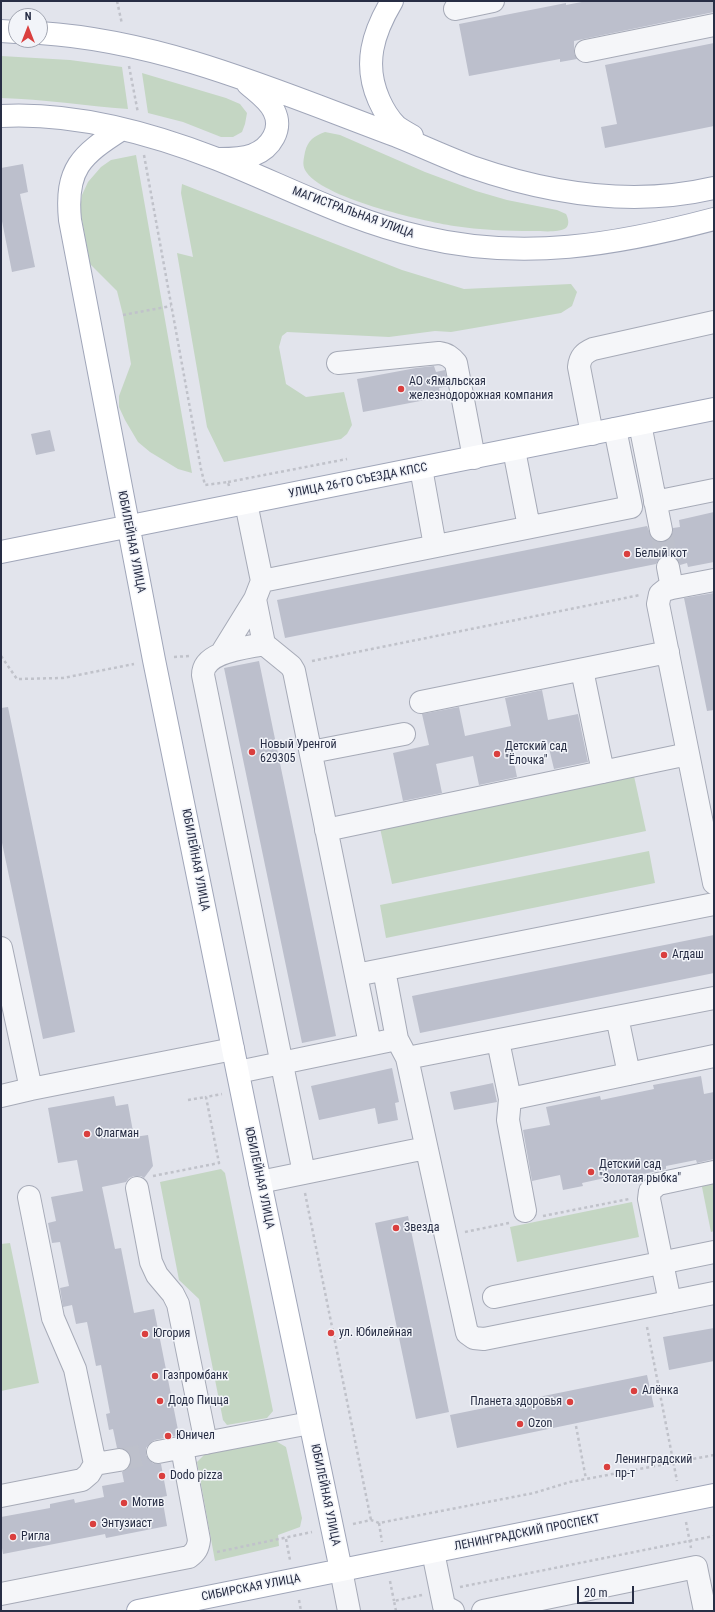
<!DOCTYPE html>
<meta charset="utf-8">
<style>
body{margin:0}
#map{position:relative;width:715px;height:1612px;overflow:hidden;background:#e2e4ec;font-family:"Roboto Condensed",sans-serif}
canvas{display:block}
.frame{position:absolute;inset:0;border:2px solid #282e45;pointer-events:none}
.north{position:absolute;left:8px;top:8px;width:40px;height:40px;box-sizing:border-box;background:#f2f4f9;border:1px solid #a1a5b1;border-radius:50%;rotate:0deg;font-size:11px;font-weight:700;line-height:16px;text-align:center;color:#282e45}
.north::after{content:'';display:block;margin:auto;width:14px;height:18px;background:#da3f3e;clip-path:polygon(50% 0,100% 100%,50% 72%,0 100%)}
.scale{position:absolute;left:577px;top:1586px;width:57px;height:18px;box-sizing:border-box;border:2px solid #282e45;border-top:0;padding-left:5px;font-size:12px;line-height:14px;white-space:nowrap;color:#282e45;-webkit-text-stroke:3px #f2f4f9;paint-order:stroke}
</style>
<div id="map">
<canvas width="715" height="1612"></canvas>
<div class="frame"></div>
<div class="north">N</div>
<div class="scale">20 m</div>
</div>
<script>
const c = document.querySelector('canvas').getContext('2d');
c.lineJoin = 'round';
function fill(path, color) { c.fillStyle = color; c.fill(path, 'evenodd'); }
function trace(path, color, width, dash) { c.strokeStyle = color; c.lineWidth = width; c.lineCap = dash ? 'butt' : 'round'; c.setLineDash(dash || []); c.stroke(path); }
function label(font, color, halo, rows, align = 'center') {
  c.font = font + ' "Roboto Condensed",sans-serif'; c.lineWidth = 3; c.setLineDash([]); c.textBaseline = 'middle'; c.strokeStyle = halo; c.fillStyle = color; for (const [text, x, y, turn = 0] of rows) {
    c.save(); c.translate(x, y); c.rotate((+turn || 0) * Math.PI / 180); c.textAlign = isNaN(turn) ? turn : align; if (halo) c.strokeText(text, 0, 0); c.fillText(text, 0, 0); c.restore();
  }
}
fill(new Path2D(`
 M1,56l69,4 52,7 6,42c-42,-3 -84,-10 -127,-11z
 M142,73l84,25 14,6 7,9 -2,11 -3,8 -9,5h-12l-38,-15 -35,-9z
 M325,132l15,3 85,37 51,19 31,9 50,10 9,4c2,4 4,10 0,14 -8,5 -24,3 -33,3 -27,0 -53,-1 -79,-5 -31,-5 -134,-28 -149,-56 -3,-6 -1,-12 0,-18 3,-12 9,-16 20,-20z
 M136,155l56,318 -14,-4 -28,-17 -12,-10 -13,-22 -6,-13v-11l12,-32 -8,-49 -6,-24 -27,-27 -10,-55 2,-14 6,-13 13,-15 10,-7z
 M182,184l220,86 62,19 107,-5 6,8 -5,14 -11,7 -110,19 -16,-1 -46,6 -102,-5 -5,4 -3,11 7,37 20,13 38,-5 8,33 -5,9 -6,5 -117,23 -17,-35 -30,-174 16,4 -12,-64z
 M634,776l12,55 -254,53 -12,-56z
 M649,851l6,32 -269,55 -6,-33z
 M221,1169l4,4 48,238 -6,7 -40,7 -4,-5 -24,-121 -20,-19 -19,-98z
 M714,1180v51l-3,1 -10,-50z
 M632,1202l7,35 -122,25 -7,-35z
 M10,1243l29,140 -38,8v-147z
 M274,1440l12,7 16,71 -2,9 -22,8 1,11 -64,15 -18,-99 8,-8z`), '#c4d6c3');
fill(new Path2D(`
 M587,1h127v11l-140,29v12l3,6 -17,3v-3l-91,17 -10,-52 107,-21v2z
 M714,43v83l-109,22 -4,-21 16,-3 -12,-59z
 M23,164l5,28 -8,2 15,73 -23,5 -11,-56v-48z
 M434,366l2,6 9,-2 3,16 -9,2 2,9 -78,15 -6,-33 59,-11z
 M50,430l5,21 -19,4 -5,-21z
 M714,512v50l-26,5 -1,-4 -7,2 -3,-6 -5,-4h-6l-6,3 -4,6 -371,74 -8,-38 370,-74 5,12 5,4h7l5,-2 4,-6v-6l7,-1 -1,-7z
 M714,593v117l-7,1 -23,-113z
 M259,661l77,375 -34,7 -78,-375z
 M542,690l6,30 30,-6 10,48 -34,7 -7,-29 -36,7 6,30 -38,8 -6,-29 -37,8 6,29 -39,8 -10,-48 36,-8 -7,-31 37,-7 6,29 46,-10 -6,-28z
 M8,707l67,325 -32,7 -42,-201v-130z
 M714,935v38l-294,60 -8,-37z
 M392,1068l7,34 -4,1 3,17 -20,4 -3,-16 -56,12 -8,-34z
 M701,1076l3,18 10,-2v67l-17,4 -1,-3 -30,6v3l-18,4 -34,7v-4l-32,7 1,3 -20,4 -3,-15 -28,6 -9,-51 27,-5 -4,-18 54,-11 1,4 53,-11 -1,-4z
 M493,1083l4,19 -43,8 -4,-18z
 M114,1096l2,10 12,-2 6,33 14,-2 5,31 -9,12 -3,-2h-7l-5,2 -3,4 -24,5 13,62 6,-1 13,65 20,-4 25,126 -24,5 -5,3 -4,5v7l3,5 5,4h7l6,32 -5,1 5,29 -61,12 -1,-4 -102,20 -2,-12v-25l49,-9v-4l24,-5 1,4 29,-6 -2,-11 22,-4 -2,-10 5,-3 4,-5v-6l-2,-6 -5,-4h-7l-4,-19 -4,1 -3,-16 4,-1 -9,-48 -5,1 -9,-44 -11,2 -4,-19 -9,2 -3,-19 9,-2 -9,-44 -8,1 -4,-20 8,-2 -5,-24 32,-6 -6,-31 -19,3 -10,-55z
 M408,1216l41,196 -33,7 -41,-196z
 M714,1328v33l-45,9 -6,-33z
 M647,1375l7,32 -197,41 -7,-33z`), '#bcbfcc');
trace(new Path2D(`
 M661,530l7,37
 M119,1460l39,-8`), '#bdc0cb', 22, [22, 11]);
const minor = new Path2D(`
 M455,9l38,-8
 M586,51l128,-26
 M338,363l101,-10c8,1 12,4 17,10l18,95
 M640,424l21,106
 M592,434l-13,-67c1,-10 5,-14 14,-18l121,-27
 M514,450l15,77
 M421,468l14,78
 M655,502l59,-12
 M246,503l16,78
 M668,567l4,21 -7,2 -5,4 -2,10 56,279
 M672,588l42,-8
 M255,599l9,45 27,22 3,5 76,373
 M264,644c-18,4 -61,7 -61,31l101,498
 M221,654l34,-55 7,-18 369,-74 -16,-78
 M582,670l21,102
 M421,702l247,-50
 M311,752l93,-18
 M326,830l362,-76
 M1,948l30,141 202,-40
 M384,970l13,69
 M356,975l358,-71
 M617,1017l12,57
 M498,1041l12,58 -2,21 17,91
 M407,1058l60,275 7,5 10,1 230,-46
 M238,1072l159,-33 10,19 307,-60
 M1,1096l30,-7
 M510,1099l204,-43
 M260,1182l166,-34
 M137,1188l14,74 6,13 16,19 5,10 28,139
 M494,1297l220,-45
 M670,1302l-21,-103 1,-8 8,-7 56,-12
 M158,1452l152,-29
 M95,1464l24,-4
 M1,1496l81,-16 7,-6 6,-10 -20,-95 -22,-51 -24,-121
 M433,1552l11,54 9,5
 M341,1570l8,41
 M1,1594l188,-37c7,-5 9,-9 10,-17l-17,-92
 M483,1611l213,-44 9,44`);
const major = new Path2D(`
 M392,1c-19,32 -29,63 -13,99 4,9 10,19 17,26 5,4 11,7 16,10
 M1,31l15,1
 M40,33c125,8 241,60 357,103 25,10 50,22 75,31 78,27 161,40 242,21
 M1,116c73,-4 149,17 216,43 68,27 133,62 205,78 100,24 194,8 292,-18
 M122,129c-41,26 -57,40 -52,91l84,440 106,522 81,388
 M219,159c11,0 23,0 34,-4 18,-7 30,-26 21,-44 -5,-11 -17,-19 -26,-27
 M1,552l713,-143
 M138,1611l576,-116`);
trace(minor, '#a6aab7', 24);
trace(major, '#a0a6b9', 24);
trace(new Path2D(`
 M117,1l5,23
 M23,12h13
 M129,66l9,47
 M144,155l57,314 4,16 23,-3 1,4
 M123,315l48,-9
 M228,482l119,-23
 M1,656l16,23 46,-1 71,-14
 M174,657l15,-1
 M312,661l328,-66
 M188,1100l18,-3
 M153,1176l66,-13 -13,-66 16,-3
 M305,1193l66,327
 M543,1216l86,-17
 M465,1232l44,-9
 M647,1327l30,154
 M576,1426l10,53
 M686,1522l5,26
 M379,1523l3,19
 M353,1524l18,-4 8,3 155,-30 36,-11 144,-27
 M286,1539l4,21
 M217,1552l95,-20
 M390,1581l4,20
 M460,1587l254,-51
 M299,1600l2,11
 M396,1611l-2,-10 28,-6`), '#c0c2ca', 2.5, [3, 3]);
trace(minor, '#f5f6f9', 22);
trace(major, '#fff', 22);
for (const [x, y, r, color] of [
 [401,389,4,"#da3f3e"],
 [627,554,4,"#da3f3e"],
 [252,752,4,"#da3f3e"],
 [497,754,4,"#da3f3e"],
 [664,955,4,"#da3f3e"],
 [87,1134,4,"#da3f3e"],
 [591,1172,4,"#da3f3e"],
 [396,1228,4,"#da3f3e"],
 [331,1333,4,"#da3f3e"],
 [145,1334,4,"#da3f3e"],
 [155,1376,4,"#da3f3e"],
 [634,1391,4,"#da3f3e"],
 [160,1401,4,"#da3f3e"],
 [570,1402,4,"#da3f3e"],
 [520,1424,4,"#da3f3e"],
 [168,1436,4,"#da3f3e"],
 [607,1467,4,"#da3f3e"],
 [162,1476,4,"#da3f3e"],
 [124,1503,4,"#da3f3e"],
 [93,1524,4,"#da3f3e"],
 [13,1537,4,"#da3f3e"]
]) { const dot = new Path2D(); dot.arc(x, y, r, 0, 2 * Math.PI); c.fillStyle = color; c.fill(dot); trace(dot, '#f2f4f9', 1.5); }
label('12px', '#282e45', '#f2f4f9', [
 ["МАГИСТРАЛЬНАЯ УЛИЦА",353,213,20],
 ["УЛИЦА 26-ГО СЪЕЗДА КПСС",358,481,-11],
 ["ЮБИЛЕЙНАЯ УЛИЦА",131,542,79],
 ["ЮБИЛЕЙНАЯ УЛИЦА",195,860,79],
 ["ЮБИЛЕЙНАЯ УЛИЦА",259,1178,78],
 ["ЮБИЛЕЙНАЯ УЛИЦА",325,1495,78],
 ["ЛЕНИНГРАДСКИЙ ПРОСПЕКТ",527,1533,-11],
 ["СИБИРСКАЯ УЛИЦА",251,1588,-11]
]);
label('12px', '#282e45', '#f2f4f9', [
 ["АО «Ямальская",409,382],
 ["железнодорожная компания",409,396],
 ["Белый кот",635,554],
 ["Новый Уренгой",260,745],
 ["629305",260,759],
 ["Детский сад",505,747],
 ["\"Ёлочка\"",505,761],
 ["Агдаш",672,955],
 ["Флагман",95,1134],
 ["Детский сад",599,1165],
 ["\"Золотая рыбка\"",599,1179],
 ["Звезда",404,1228],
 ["ул. Юбилейная",339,1333],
 ["Югория",153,1334],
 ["Газпромбанк",163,1376],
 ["Алёнка",642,1391],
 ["Додо Пицца",168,1401],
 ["Планета здоровья",562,1402,"right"],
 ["Ozon",528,1424],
 ["Юничел",176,1436],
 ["Ленинградский",615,1460],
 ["пр-т",615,1474],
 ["Dodo pizza",170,1476],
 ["Мотив",132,1503],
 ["Энтузиаст",101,1524],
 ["Ригла",21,1537]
], 'left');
</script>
